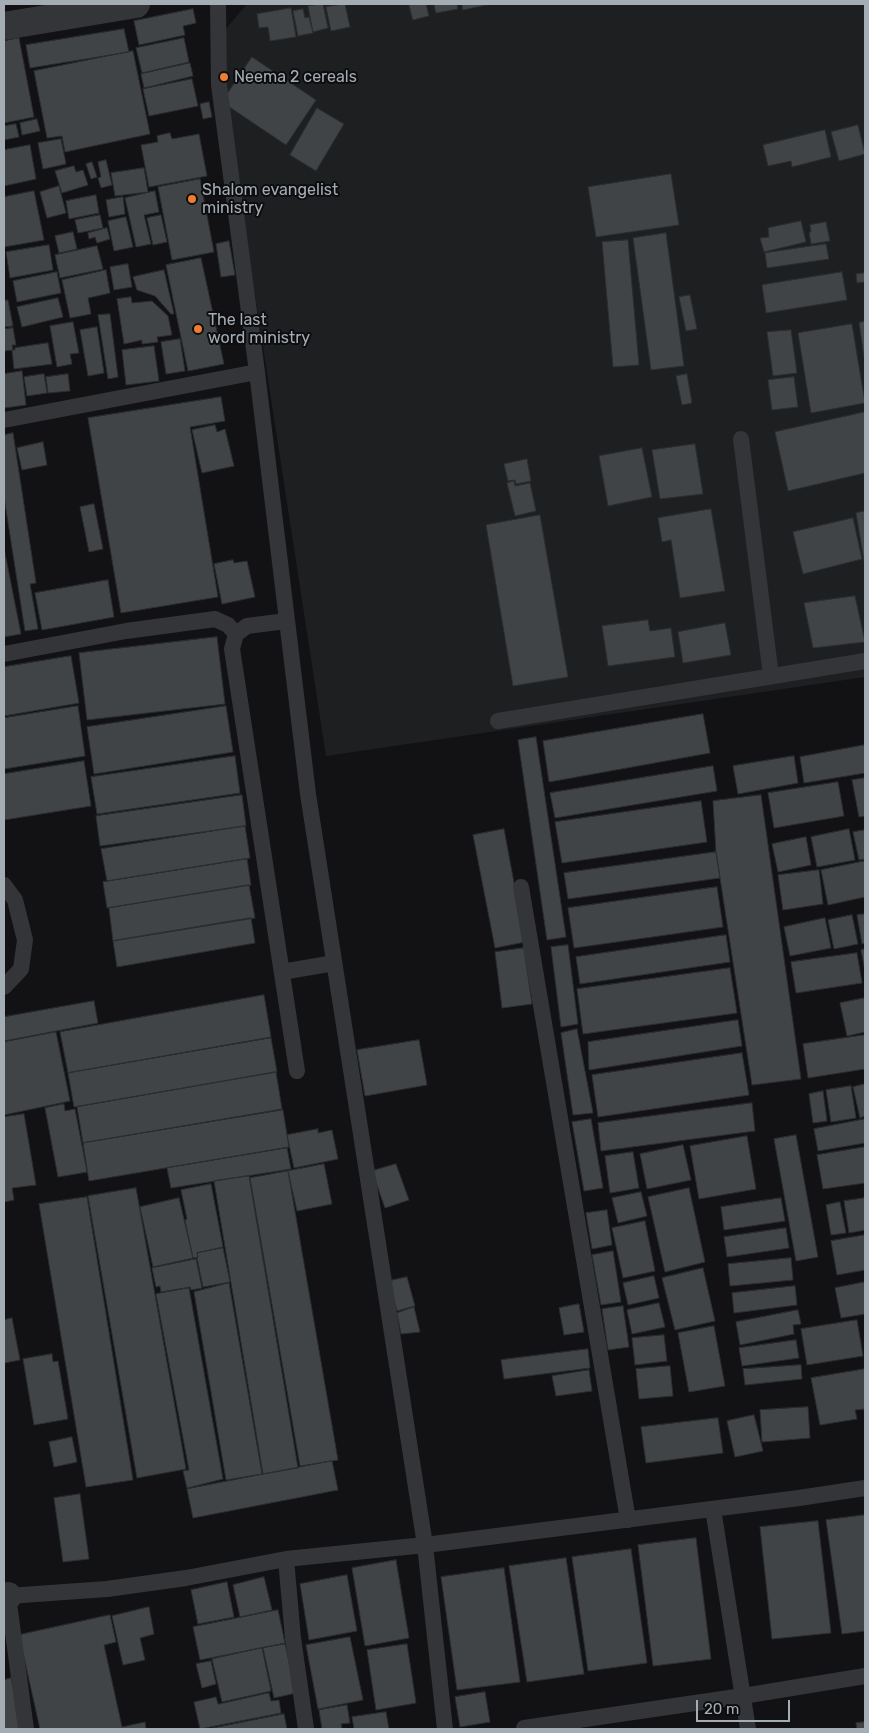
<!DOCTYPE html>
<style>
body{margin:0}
#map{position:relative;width:869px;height:1733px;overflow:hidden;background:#121214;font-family:Rubik,sans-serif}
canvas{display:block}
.frame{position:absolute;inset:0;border:5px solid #a4adb4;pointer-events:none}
.scale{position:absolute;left:696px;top:1700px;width:94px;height:22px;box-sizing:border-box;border:2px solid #a4adb4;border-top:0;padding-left:6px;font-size:15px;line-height:18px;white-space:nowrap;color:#a4adb4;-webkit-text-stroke:4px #0d0d0f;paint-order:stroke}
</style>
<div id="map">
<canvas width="869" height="1733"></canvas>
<div class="frame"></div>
<div class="scale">20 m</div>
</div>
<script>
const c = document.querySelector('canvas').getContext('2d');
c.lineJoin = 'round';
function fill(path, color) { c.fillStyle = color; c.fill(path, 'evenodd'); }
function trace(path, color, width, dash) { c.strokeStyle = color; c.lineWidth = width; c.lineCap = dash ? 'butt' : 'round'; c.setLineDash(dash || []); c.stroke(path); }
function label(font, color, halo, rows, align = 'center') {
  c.font = font + ' Rubik,sans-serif'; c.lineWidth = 4; c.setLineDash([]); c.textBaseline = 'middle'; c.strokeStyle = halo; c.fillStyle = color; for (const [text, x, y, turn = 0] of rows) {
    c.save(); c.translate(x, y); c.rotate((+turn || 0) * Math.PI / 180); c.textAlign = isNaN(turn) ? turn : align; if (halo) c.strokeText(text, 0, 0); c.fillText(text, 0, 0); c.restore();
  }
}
fill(new Path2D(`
 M254,4h611v673l-539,79 -110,-715 30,-36z`), '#1e1f21');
const building = new Path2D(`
 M323,4l5,24 -15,4 -5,-26z
 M345,4l5,23 -19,4 -5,-24z
 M409,4h17l3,12 -16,4z
 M434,4h23l1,5 -22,4z
 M462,4h29l-28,6z
 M291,8l5,29 -26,4 -2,-14 -9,1 -2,-14z
 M193,9l3,14 -13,3 2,9 -46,10 -5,-24z
 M303,9l2,9 4,-1 4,16 -15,3 -5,-25z
 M124,29l5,23 -99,16 -4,-23z
 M19,38l15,79 -30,6v-82z
 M184,38l5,24 -47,11 -6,-25z
 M133,51l17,83 -85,18 -3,-16 -15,2 -13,-67z
 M252,57l64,43 -30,45 -64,-43z
 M190,63l3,13 -49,12 -3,-14z
 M192,79l6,27 -49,10 -6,-27z
 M209,102l3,15 -9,2 -3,-15z
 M317,108l27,16 -28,47 -26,-16z
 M37,119l3,12 -18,4 -2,-12z
 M16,124l3,13 -15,3v-14z
 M858,125l7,29 -26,7 -8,-29z
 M825,130l6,27 -39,10 -1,-6 -23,5 -5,-21z
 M170,133l2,6 27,-5 8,42 -58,11 -8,-42 17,-3 -1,-6z
 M61,139l5,25 -23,5 -5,-26z
 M30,145l6,34 -32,7v-36z
 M106,160l6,25 -11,3 -3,-10 3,-1 -3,-15z
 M92,162l5,15 -6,2 -5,-15z
 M74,166l2,6 7,-2 5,15 -26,8 -7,-22z
 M144,168l4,24 -33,4 -4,-23z
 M671,174l8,51 -83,12 -8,-50z
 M200,179l14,73 -42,8 -14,-73z
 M59,186l7,27 -19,5 -7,-26z
 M34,191l10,49 -40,7v-50z
 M155,191l4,21 -15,3 7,29 -15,3 -11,-49z
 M96,195l3,18 -30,6 -3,-18z
 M123,197l2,17 -16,3 -3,-17z
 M100,215l3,13 -25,5 -3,-13z
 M161,215l6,27 -14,3 -6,-27z
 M126,217l7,30 -19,4 -6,-30z
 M801,221l5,21 -42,10 -4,-14 9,-1 -1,-9z
 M826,222l4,19 -19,3 -2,-12h2l-1,-7z
 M107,228l3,11 -13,4 -2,-6 -6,2 -1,-6z
 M73,232l4,17 -18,4 -4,-17z
 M666,233l18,133 -33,4 -18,-132z
 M628,240l11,125 -26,2 -11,-125z
 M229,241l6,34 -14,2 -5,-33z
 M826,244l3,15 -62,9 -2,-15z
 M49,245l4,25 -43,8 -4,-26z
 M97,246l6,23 -43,9 -5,-23z
 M201,258l23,106 -36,7 -22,-106z
 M128,264l4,23 -18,3 -4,-23z
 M106,270l4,23 -22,5 3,16 -21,4 -8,-38z
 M164,270l10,44h-3l-16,-18 -18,-6 -4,-13z
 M57,272l4,21 -44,9 -4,-21z
 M842,272l5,28 -81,13 -4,-28z
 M865,273v9l-8,1 -1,-9z
 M690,295l7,34 -11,2 -7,-34z
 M131,297l1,6 20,-2 16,15 4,19 -15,2 1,5 -16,2v-4l-18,4 -7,-45z
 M58,298l5,19 -41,10 -5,-20z
 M8,300l5,26 -9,1v-26z
 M110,314l8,63 -10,2 -10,-64z
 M865,321v36h-1l-5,-34z
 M73,322l6,31 -9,1 2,10 -15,3 -7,-41z
 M852,324l13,79 -54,10 -13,-80z
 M97,327l7,46 -16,3 -8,-46z
 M13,328l3,17h-4l1,5 -9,1v2v-24z
 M791,330l6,43 -24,3 -6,-44z
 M180,339l5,32 -19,3 -5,-32z
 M48,343l4,21 -38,5 -2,-19h3v-2z
 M154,346l5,35 -33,4 -4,-35z
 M22,371l4,34 -22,3v-34z
 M44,374l3,19 -20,3 -3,-19z
 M68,374l2,17 -22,2 -2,-16z
 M687,374l5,29 -10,2 -6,-29z
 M794,377l4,30 -26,3 -4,-30z
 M221,397l4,24 -35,6 28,170 -97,16 -33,-195z
 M865,412v61l-77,18 -13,-59z
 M215,425l2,7 8,-3 9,37 -32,7 -10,-43z
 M13,433l23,150 -6,1 8,45 -13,2 -21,-134v-62z
 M43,442l4,23 -25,5 -5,-22z
 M695,444l8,50 -43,5 -8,-49z
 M642,448l10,49 -44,9 -9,-50z
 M527,459l4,22 -15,3 -1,-4 -7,1 -4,-17z
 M514,481l1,5 15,-3 6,28 -21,5 -8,-33z
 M94,504l9,45 -14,3 -9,-45z
 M711,509l14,82 -45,7 -9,-58 -9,2 -4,-24z
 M865,511v56l-9,-54z
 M540,515l28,162 -55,9 -27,-161z
 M853,518l9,41 -59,15 -10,-42z
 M4,548l17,86 -17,3z
 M233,560l1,3 13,-2 8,36 -33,7 -8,-40z
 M108,580l6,37 -72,13 -7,-37z
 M855,596l10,46 -52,6 -9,-45z
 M648,620l2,11 21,-3 4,29 -67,9 -6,-40z
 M725,623l6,32 -48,8 -5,-31z
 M217,637l8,67 -138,16 -8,-67z
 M71,656l8,47 -75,13v-49z
 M78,706l7,50 -81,13v-51z
 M226,706l7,46 -139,22 -7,-47z
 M703,714l7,39 -161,29 -6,-41z
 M536,737l30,200 -19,3 -29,-200z
 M865,745v28l-61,10 -4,-26z
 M235,756l5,37 -143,21 -6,-37z
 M794,756l4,27 -60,11 -5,-28z
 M84,761l7,45 -87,14v-46z
 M713,766l4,25 -162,27 -5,-25z
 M865,778v38l-6,1 -7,-37z
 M838,782l6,34 -70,12 -6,-35z
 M242,795l4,31 -146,20 -4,-30z
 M761,795l40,284 -49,6 -36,-233 -3,-51z
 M701,801l6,41 -145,21 -7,-41z
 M245,826l5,32 -143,23 -6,-32z
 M504,829l21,113 -30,6 -22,-113z
 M849,829l6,31 -38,7 -6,-30z
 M865,830v29l-6,1 -6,-28z
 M806,837l5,28 -33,7 -6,-28z
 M716,852l4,26 -152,21 -4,-26z
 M247,859l4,26 -144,23 -4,-26z
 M865,861v36l-37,8 -7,-35z
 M819,870l4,34 -40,6 -5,-35z
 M249,885l6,33 -142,23 -4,-33z
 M717,887l6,40 -149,21 -6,-40z
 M865,914v29l-3,1 -5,-29z
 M852,915l6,29 -24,5 -6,-29z
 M251,918l4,25 -138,24 -4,-26z
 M825,918l6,30 -41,8 -6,-29z
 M726,935l4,27 -150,22 -4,-27z
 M568,945l10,79 -17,3 -10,-80z
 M524,948l8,56 -30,4 -7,-56z
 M865,949v22l-4,-21z
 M857,953l5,30 -66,10 -5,-31z
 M730,968l7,45 -154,21 -6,-45z
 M264,995l7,42 -203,36 -8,-41z
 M865,998v34l-18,4 -7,-33z
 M94,1001l4,22 -94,18v-24z
 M738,1020l4,26 -153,24 -1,-28z
 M577,1029l16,84 -20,2 -12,-82z
 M56,1032l14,69 -66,14v-73z
 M865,1035v34l-57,9 -5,-34z
 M271,1038l6,34 -203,35 -6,-34z
 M419,1040l8,45 -62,11 -8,-46z
 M742,1053l7,42 -151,22 -6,-42z
 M276,1072l6,37 -199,34 -6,-36z
 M865,1084v32l-5,2 -7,-31z
 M851,1086l5,32 -25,4 -5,-32z
 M823,1091l4,30 -14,2 -4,-29z
 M752,1103l3,28 -154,20 -3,-28z
 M64,1104l1,7 10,-2 12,63 -29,5 -13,-69z
 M283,1110l6,37 -200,34 -6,-38z
 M24,1114l12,71 -24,3 2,12 -10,2v-85z
 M591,1119l12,69 -19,3 -12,-69z
 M865,1119v24l-47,8 -4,-22z
 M318,1129v4l14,-3 6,29 -44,9 -7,-33z
 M796,1135l22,122 -22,4 -22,-122z
 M747,1136l9,53 -57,10 -9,-53z
 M683,1145l8,35 -44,9 -7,-35z
 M865,1147v36l-42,6 -6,-34z
 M287,1148l4,21 -120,19 -4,-20z
 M633,1152l6,36 -29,5 -5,-37z
 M324,1164l8,40 -35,7 -9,-40z
 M396,1164l13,36 -24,8 -13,-37z
 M288,1171l50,289 -38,6 -50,-288z
 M249,1176l49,292 -35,6 -49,-293z
 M211,1184l12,63 -26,6 1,4 -5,1 -8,-38 2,-1 -6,-29z
 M136,1188l50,281 -49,9 -49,-282z
 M689,1188l16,74 -40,10 -17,-75z
 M641,1192l6,24 -29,7 -6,-25z
 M87,1197l46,283 -47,7 -47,-283z
 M179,1198l14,60 -40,9 -13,-60z
 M781,1198l4,23 -61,9 -3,-23z
 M865,1198v32l-16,3 -5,-32z
 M840,1202l6,31 -15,2 -5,-30z
 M607,1210l5,35 -20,4 -6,-36z
 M645,1221l10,50 -32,7 -11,-50z
 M786,1228l3,20 -62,9 -3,-20z
 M865,1235v35l-28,5 -6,-34z
 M223,1248l7,34 -27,5 -6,-29 1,-1 -1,-4z
 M613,1251l8,51 -20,3 -9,-50z
 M791,1258l2,22 -63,6 -2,-22z
 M196,1259l6,29 -11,2 -1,-3 -29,5 -1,-6 -4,1 -4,-19z
 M703,1268l12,53 -40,9 -13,-52z
 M654,1276l5,22 -31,7 -5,-22z
 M407,1277l8,29 -18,5 -8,-30z
 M865,1282v32l-24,4 -6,-30z
 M229,1283l33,191 -36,6 -32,-188z
 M795,1286l2,19 -63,8 -2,-20z
 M189,1288l34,191 -36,9 -4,-17 6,-1 -33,-176z
 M659,1303l6,24 -33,7 -5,-24z
 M579,1304l5,28 -20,3 -5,-27z
 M623,1306l6,41 -21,3 -6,-41z
 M414,1307l6,25 -19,2 -4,-21z
 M798,1310l3,14 -8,1 1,9 -54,11 -4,-23z
 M12,1318l8,42 -16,3v-43z
 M857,1320l6,36 -56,9 -6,-36z
 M714,1326l11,60 -36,6 -11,-59z
 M664,1335l3,26 -32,4 -3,-27z
 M796,1340l3,18 -57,8 -3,-18z
 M588,1349l2,19 -86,11 -3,-19z
 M52,1354l1,8 5,-1 10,58 -34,6 -11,-66z
 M801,1365l1,14 -57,6 -2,-16z
 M670,1366l3,30 -34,3 -3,-30z
 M865,1369v40l-10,1 2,9 -37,6 -9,-47z
 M589,1370l3,21 -36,5 -4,-20z
 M808,1407l2,31 -48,4 -2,-32z
 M754,1415l9,36 -28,6 -8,-36z
 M718,1418l5,35 -77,10 -5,-36z
 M72,1437l5,25 -23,5 -5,-25z
 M332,1461l6,29 -145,28 -6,-29z
 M80,1494l9,65 -26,3 -9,-64z
 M865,1515v116l-23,3 -16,-114z
 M818,1521l13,112 -59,6 -12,-112z
 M696,1538l15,121 -58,7 -15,-121z
 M631,1549l16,114 -59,8 -16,-114z
 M566,1558l18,116 -57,8 -18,-116z
 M396,1560l13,78 -44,8 -13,-78z
 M504,1568l16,114 -63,8 -16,-113z
 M347,1575l10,56 -48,9 -9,-56z
 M264,1577l8,33 -32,7 -7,-32z
 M227,1582l7,35 -36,7 -7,-34z
 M149,1607l5,27 -14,4 5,22 -22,5 -11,-49z
 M278,1610l7,33 -85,17 -7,-33z
 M110,1615l6,27 -12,3 18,82 23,-5 1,7h-106l-21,-94z
 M350,1637l13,63 -45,9 -12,-64z
 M285,1644l11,49 -22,5 -11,-50z
 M407,1644l9,59 -40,7 -9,-60z
 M262,1648l9,43 -49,11 -10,-43z
 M211,1661l5,23 -14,4 -6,-24z
 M11,1678l11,51h-18v-49z
 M485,1692l5,30 -30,5 -5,-30z
 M269,1693l2,8 8,-1 2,13 -81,16 -6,-27 22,-5 2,7z
 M347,1705l3,18 -9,1 1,5h-20l-3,-19z
 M386,1712l3,17h-35l-2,-12z
 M284,1714l3,15h-79z
 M865,1722v7h-8l-1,-6z`);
fill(building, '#414447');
trace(building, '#2c2d30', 1);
trace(new Path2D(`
 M218,4l1,81 38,287 51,422 117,751 20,184
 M4,420l253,-48
 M741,439l30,237
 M286,621l-39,5 -11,8 -4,15 65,422
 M4,654l122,-23 89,-12 13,6 8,9
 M498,721l367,-60
 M4,885l11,15 10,40 -4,29 -17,18
 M521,887l107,633
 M282,972l52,-9
 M713,1509l35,220
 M286,1559l7,79 13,91
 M524,1728l219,-32 122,-20
 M26,1729l-18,-133 99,-7 79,-11 100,-19 139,-14 374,-47 66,-10`), '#333538', 16);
trace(new Path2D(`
 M4,26l132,-22
 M4,1597l4,-1`), '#333538', 28);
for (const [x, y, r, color] of [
 [224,77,5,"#ed7d31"],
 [192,199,5,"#ed7d31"],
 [198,329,5,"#ed7d31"]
]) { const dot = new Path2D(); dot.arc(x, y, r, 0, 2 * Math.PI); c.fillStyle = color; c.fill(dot); trace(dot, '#0d0d0f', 2); }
label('16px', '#a4adb4', '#0d0d0f', [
 ["Neema 2 cereals",234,77],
 ["Shalom evangelist",202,190],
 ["ministry",202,208],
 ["The last",208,320],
 ["word ministry",208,338]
], 'left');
</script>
